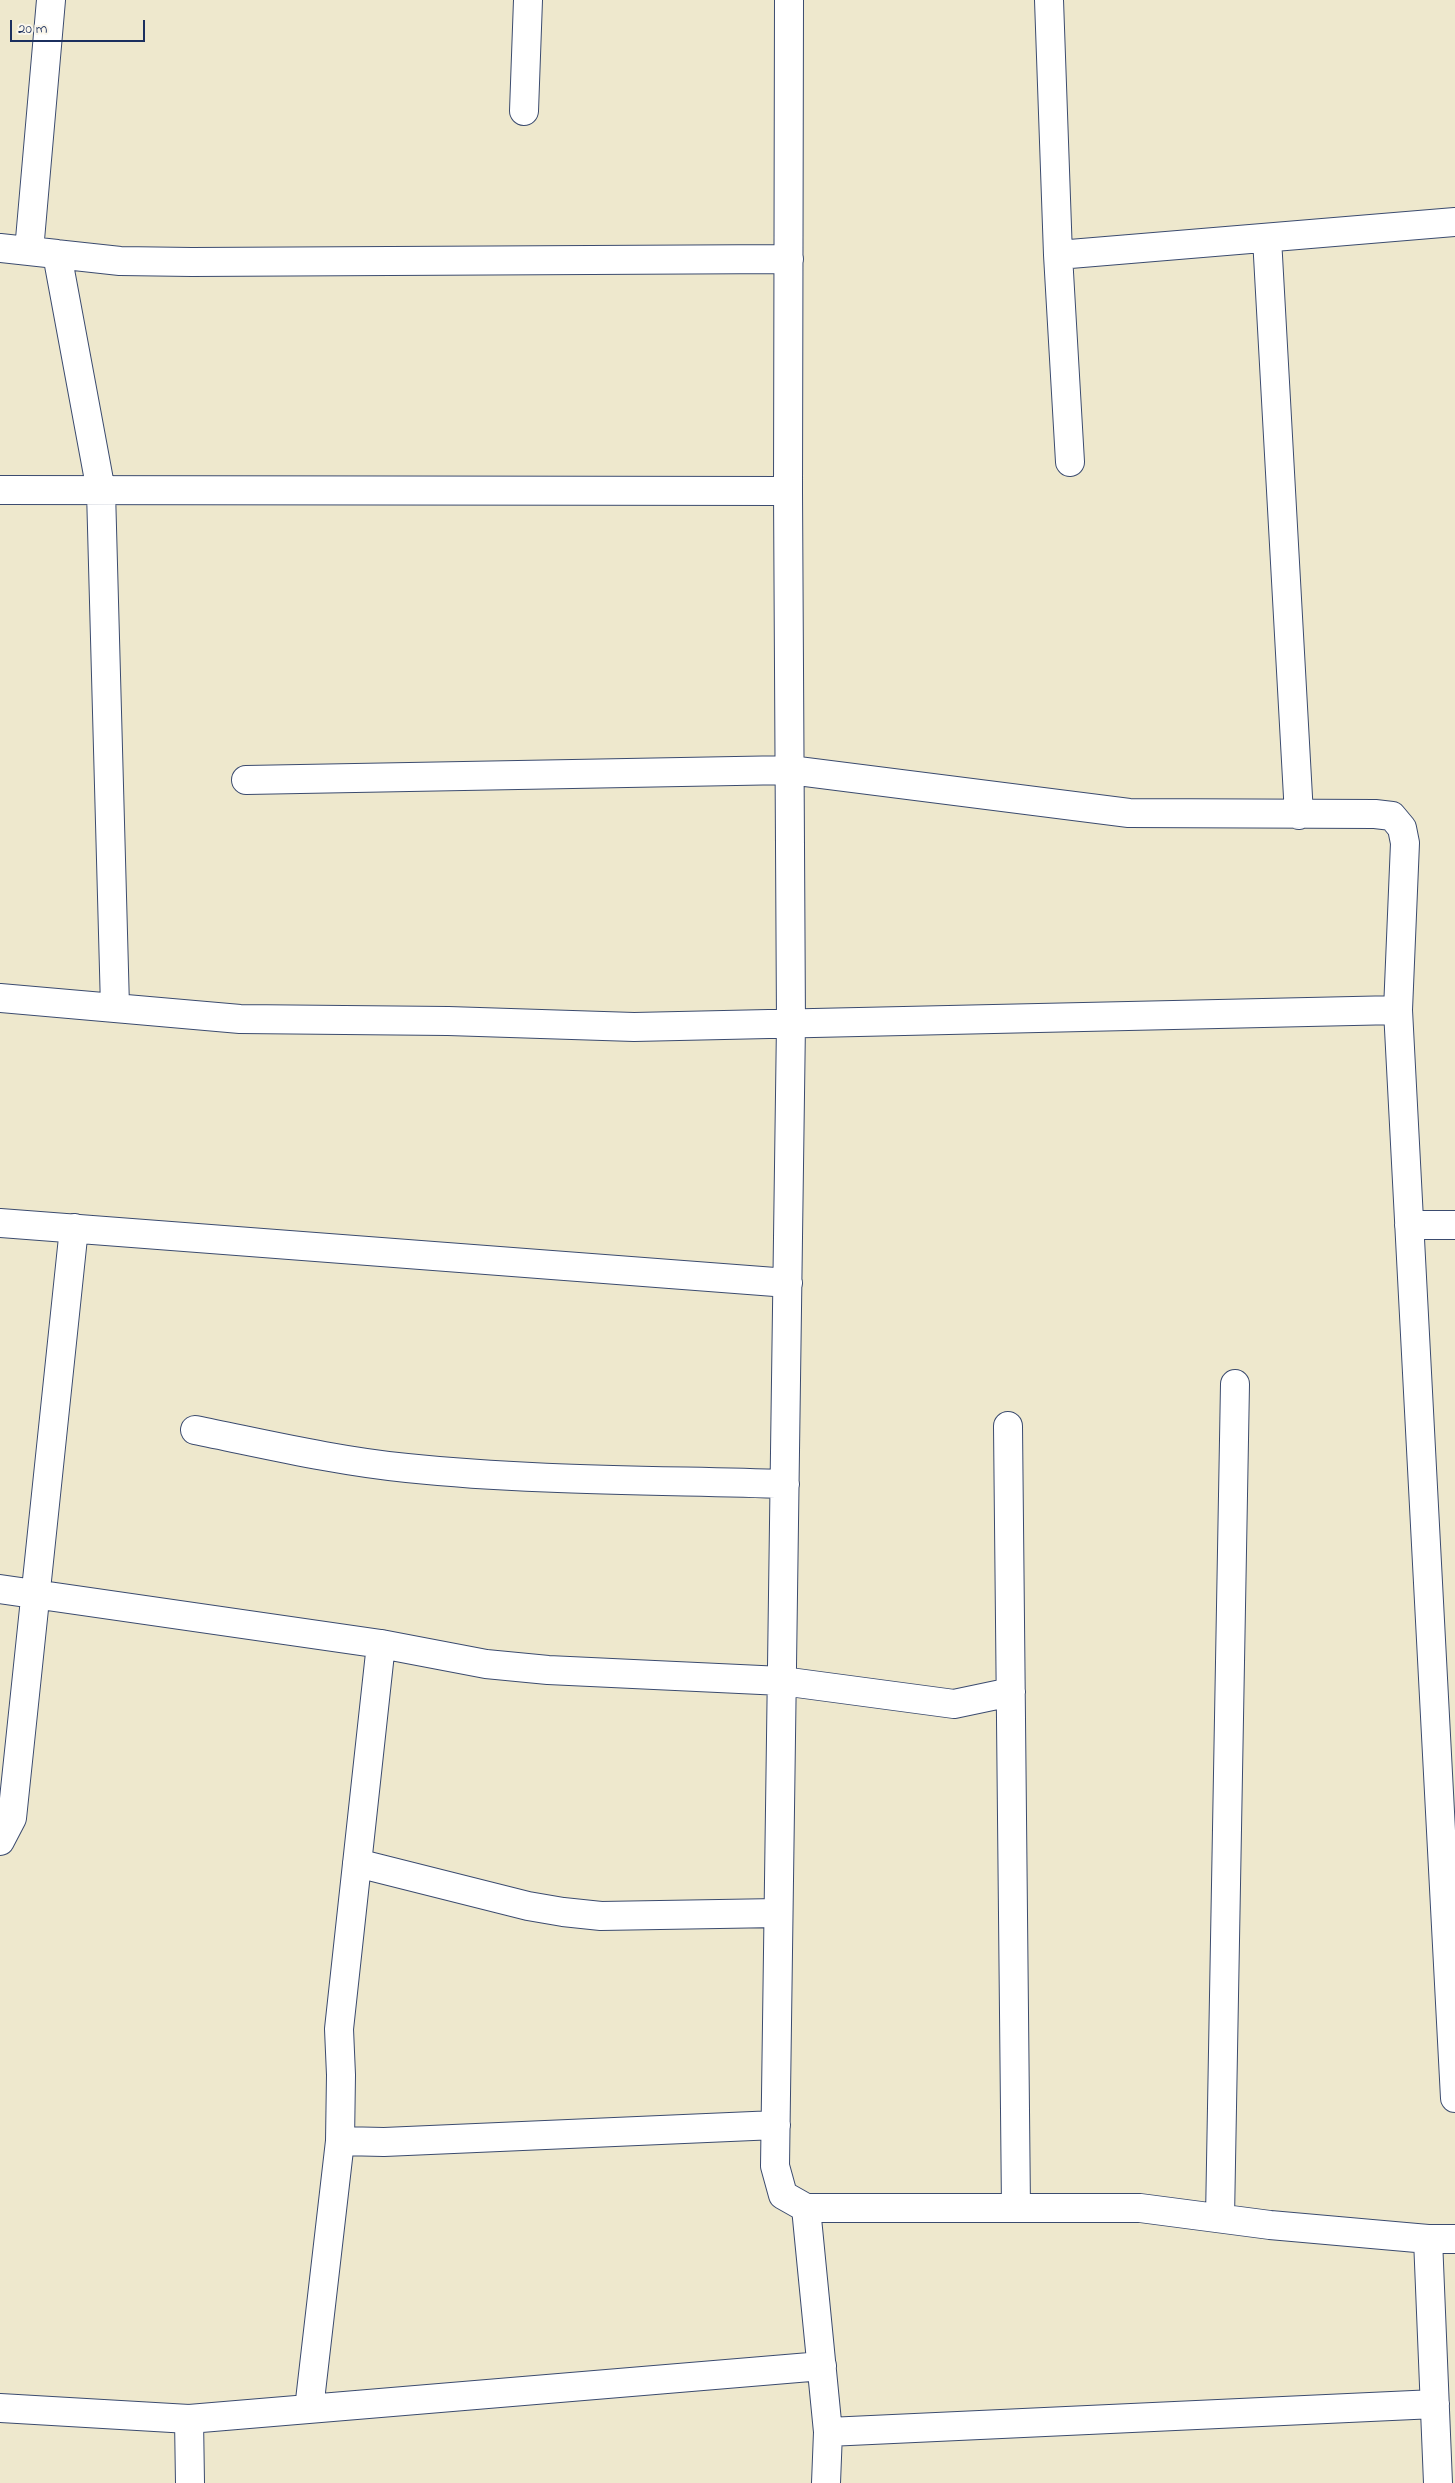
<!DOCTYPE html>
<style>
body{margin:0}
#map{position:relative;width:1455px;height:2483px;overflow:hidden;background:#eee8cd;font-family:"Indie Flower",sans-serif}
canvas{display:block}
.scale{position:absolute;left:10px;top:20px;width:135px;height:22px;box-sizing:border-box;border:2px solid #1b2f5e;border-top:0;padding-left:6px;font-size:15px;line-height:18px;white-space:nowrap;color:#1b2f5e;-webkit-text-stroke:4px #fbf7ec;paint-order:stroke}
</style>
<div id="map">
<canvas width="1455" height="2483"></canvas>
<div class="scale">20 m</div>
</div>
<script>
const c = document.querySelector('canvas').getContext('2d');
c.lineJoin = 'round';
function trace(path, color, width, dash) { c.strokeStyle = color; c.lineWidth = width; c.lineCap = dash ? 'butt' : 'round'; c.setLineDash(dash || []); c.stroke(path); }
const minor = new Path2D(`
 M51,0l-22,251 28,3 44,237 14,516
 M789,0l-1,491 3,532 -16,1143 8,29 23,13h334l130,17 158,14h27
 M1049,0l9,255 12,207
 M524,111l4,-111
 M1267,238l32,577
 M0,248l120,13 72,1 597,-3
 M1058,255l397,-33
 M0,490l788,1
 M246,780l544,-10 339,43 246,1 17,2 10,12 3,15 -7,167
 M0,998l240,21 208,2 186,6 764,-17 57,1088
 M0,1223l788,60
 M1409,1225h46
 M1008,1426l8,782
 M195,1430c70,14 141,31 212,38 125,13 252,12 378,16
 M0,1589l381,55 105,20 62,6 234,11 172,23 57,-12
 M381,1644l-42,385 2,46 -1,66 44,1 392,-17
 M0,1841l12,-23 62,-590
 M357,1863l171,43 35,6 38,4 177,-3
 M806,2208l22,224 -2,51
 M1220,2218l15,-834
 M1428,2239l10,244
 M0,2408l189,11 1,64
 M309,2409l31,-268
 M189,2419l633,-53
 M828,2432l607,-28`);
trace(minor, '#3b4b6f', 30);
trace(minor, '#fff', 28);
</script>
